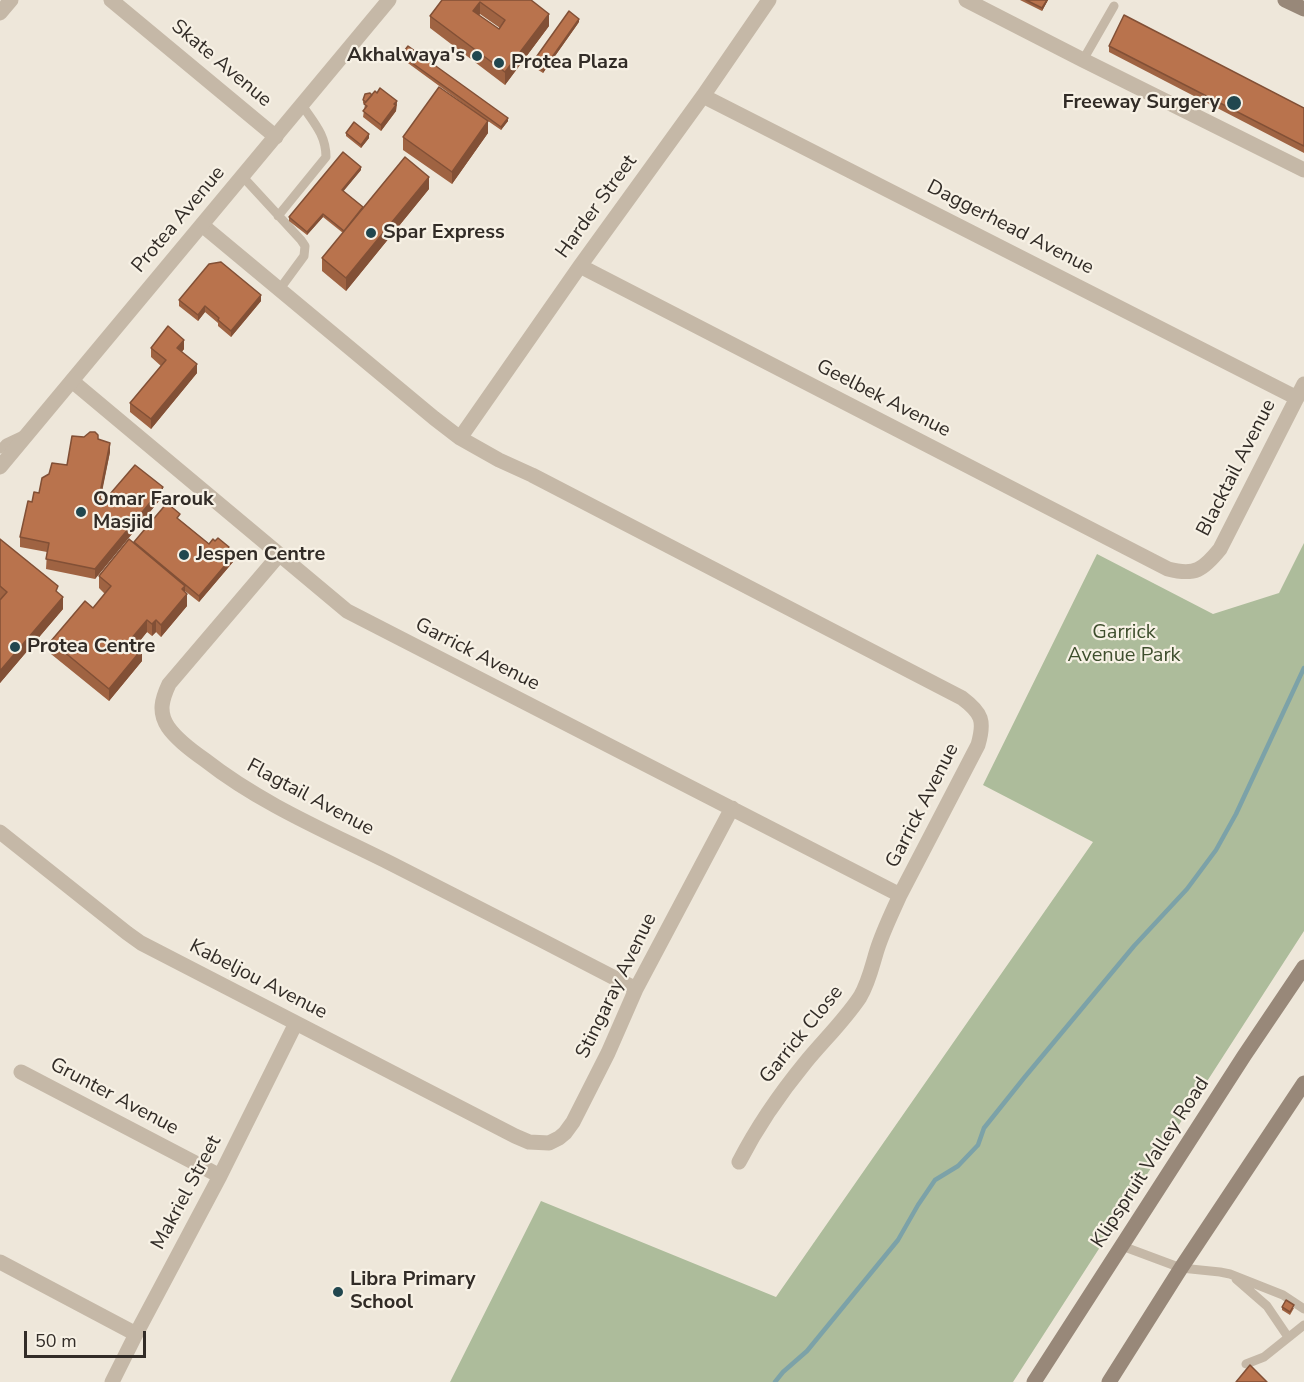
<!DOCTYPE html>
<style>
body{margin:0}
#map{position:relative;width:1304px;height:1382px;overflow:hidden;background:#eee7da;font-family:"Nunito Sans",sans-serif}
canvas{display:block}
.scale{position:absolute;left:24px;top:1331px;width:122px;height:27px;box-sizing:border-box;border:3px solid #322c27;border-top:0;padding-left:8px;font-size:18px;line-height:21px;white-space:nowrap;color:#322c27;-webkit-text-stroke:4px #f7f1e5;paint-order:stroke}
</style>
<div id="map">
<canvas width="1304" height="1382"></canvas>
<div class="scale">50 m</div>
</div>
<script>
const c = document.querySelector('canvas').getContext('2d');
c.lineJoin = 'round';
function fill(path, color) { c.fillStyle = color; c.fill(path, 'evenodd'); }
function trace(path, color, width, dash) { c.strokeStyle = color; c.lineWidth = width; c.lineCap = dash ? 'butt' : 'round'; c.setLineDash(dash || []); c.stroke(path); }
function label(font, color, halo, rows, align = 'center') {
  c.font = font + ' "Nunito Sans",sans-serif'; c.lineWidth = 4.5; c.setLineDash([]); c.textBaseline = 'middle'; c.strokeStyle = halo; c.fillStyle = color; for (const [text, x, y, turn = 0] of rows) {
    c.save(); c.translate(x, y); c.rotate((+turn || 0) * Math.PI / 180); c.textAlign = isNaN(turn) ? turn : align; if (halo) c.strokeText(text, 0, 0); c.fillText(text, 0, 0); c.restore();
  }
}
fill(new Path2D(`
 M1304,543v388l-291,451h-563l91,-181 235,96 317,-455 -110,-57 114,-231 116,60 66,-21z`), '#adbc9b');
trace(new Path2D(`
 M775,1382l8,-10 24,-21 91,-111 20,-35 17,-25 23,-14 20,-21 6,-17 40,-50 110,-132 53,-57 29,-39 20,-36 68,-146`), '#7ca2a8', 4.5);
trace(new Path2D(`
 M1083,60l31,-54
 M243,177l58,63 4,6 -1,10 -25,34
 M278,216l48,-59c0,-22 -12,-34 -24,-52
 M0,449l6,-6 17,-8
 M1122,1246l59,22 39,4 10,2 53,21 21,14
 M1236,1279l31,27 21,31
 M1246,1364l18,-7 40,-32`), '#c5b8a7', 9);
trace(new Path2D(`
 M111,0l165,137
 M966,0l117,60 221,110
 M0,13l11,-13
 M703,96l594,302
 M580,266l588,303c27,7 35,1 52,-20l84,-165
 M72,381l275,230 553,284 78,-150c7,-24 4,-32 -16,-47l-430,-223 -33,-15 -39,-22 -26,-20 -232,-193
 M460,438l120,-172 123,-170 66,-96
 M279,555l-110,129c-7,15 -11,28 -1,43 9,13 24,24 37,33 56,44 123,72 187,104 81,41 163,83 244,125
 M0,832l127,101 14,10 374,193 14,6 20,1 10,-5 6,-5 8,-11 35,-69 28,-64 96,-181
 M21,1072l199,104
 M739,1162c19,-37 39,-66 66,-99 18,-22 39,-42 55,-66 9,-15 12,-31 17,-47 6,-19 15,-37 23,-55
 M0,1262l136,72
 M112,1382l24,-48 84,-158 76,-153`), '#c5b8a7', 15);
trace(new Path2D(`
 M0,467l389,-467`), '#c5b8a7', 15);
trace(new Path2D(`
 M1285,0l19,9
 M1034,1382l210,-326 60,-89
 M1109,1382l72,-114 123,-185`), '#988879', 15);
fill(new Path2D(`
 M442,0h89l18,26 -44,59 -75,-57v-12zM480,14l20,14 -1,1 -20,-14z
 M1020,0h28l-6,11z
 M579,22l-36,51 -11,-7v-3z
 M1109,46l195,62v45l-195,-101z
 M401,55l107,66 -7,9 -13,-9v12l-36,51 -49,-34v-13l80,-19 -82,-60z
 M377,93l20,8 -1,10 -15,20 -18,-14 2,-13 -2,-1v-3z
 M346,133l23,5 -8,10 -15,-12z
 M361,170l-18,21 20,16 66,-18 -83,102 -24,-20v-13l21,-25 -20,-16 -16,18 -18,-14v-4z
 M179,300l82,1 -30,36 -13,-11v-3l-13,-11 -7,9 -19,-15z
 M151,348l33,1 -2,3 15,21 -46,56 -21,-17v-9l31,-37 -10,-9z
 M98,439l12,13 -10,47 4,2 59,-5 -68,83 -49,-10 1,-17 -27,-5v-10l12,-35 7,-9 28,-28z
 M180,520l29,24 20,9 4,9 -34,40 -14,-11 2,15 -26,31 -5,-5 -4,4 -5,-4 -10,12 5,17 -33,40 -58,-47v-13l42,-33 12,-14 -6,-6v-12l35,-32v-2z
 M0,539l58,54 5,16 -63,74z
 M1282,1307l12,1 -4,7 -8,-5z`), '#9f6342');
fill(new Path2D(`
 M1047,0h1l-6,11v-3z
 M480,2v12l-7,9v-12z
 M549,14v12l-44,59v-13z
 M579,19v3l-36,51v-3z
 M397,101l-1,10 -15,20v-6z
 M508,118v3l-7,9v-3z
 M488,121v12l-36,51v-12z
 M369,134v4l-8,10v-3z
 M361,167v3l-19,23v-3z
 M429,177v12l-83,102v-13z
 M323,214v3l-16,18v-3z
 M261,295v6l-30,36v-6z
 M205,306v6l-7,9v-6z
 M184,340v9l-7,8v-9z
 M197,364v9l-46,56v-10z
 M110,443v9l-11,55v-9z
 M163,487v9l-68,83v-10z
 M233,556v6l-34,40v-6z
 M185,586v10l2,-2v12l-26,31v-12z
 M63,597v12l-63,74v-12z
 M147,620v12l-16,20v-13z
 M156,620v12l-4,4v-12z
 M142,649v12l-33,40v-12z`), '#825036');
const building = new Path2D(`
 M442,0h89l18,14 -44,58 -75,-56zM480,2l25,18 -6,9 -26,-18z
 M1026,0h21l-5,8z
 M569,11l10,8 -36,51 -11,-7z
 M1124,15l180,93v38l-195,-100z
 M408,46l100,72 -7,9 -100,-72z
 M439,87l49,34 -36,51 -49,-35z
 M380,88l17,13 -3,3 2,1 -15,20 -18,-14 4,-5 -3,-2 11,-13 2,2z
 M370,93l2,2 -6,7 -3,-2 2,-6z
 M354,122l15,12 -8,11 -15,-12z
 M343,152l18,15 -19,23 21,17 -19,24 -21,-17 -16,18 -18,-15z
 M405,157l24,20 -83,101 -24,-20z
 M221,262l40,33 -30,36 -13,-11 1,-2 -14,-12 -7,9 -19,-15 30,-36z
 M168,326l16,14 -7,8 20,16 -46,55 -21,-16 36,-43 -15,-12z
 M90,432h5l3,3v4l12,4 -11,55 5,3 31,-36 28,22 -68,82 -49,-10 3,-16 -29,-6 8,-36 4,1 2,-10 5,1 3,-15 7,-4 3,-11 15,2 5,-29 12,1z
 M167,503l13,11 -3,4 32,26 4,-5 2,2 3,-3 11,9 -3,3 7,6 -34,40 -65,-54z
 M0,539l58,47 -2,5 7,6 -63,74v-71l7,-8 -7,-6z
 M129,539l56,47 -3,3 5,5 -26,31 -5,-5 -4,4 -5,-4 -16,19 11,10 -33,40 -58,-48 34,-40 8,7 18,-22 -12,-10z
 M1286,1300l8,5 -4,7 -8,-5z
 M1250,1365l17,17h-31z`);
fill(building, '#b9734d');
trace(building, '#825036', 1.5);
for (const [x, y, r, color] of [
 [477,56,6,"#21474f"],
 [499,63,6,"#21474f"],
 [1234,103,8,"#21474f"],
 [371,233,6,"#21474f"],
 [81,512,6,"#21474f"],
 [184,555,6,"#21474f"],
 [15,647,6,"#21474f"],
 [338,1292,6,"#21474f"]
]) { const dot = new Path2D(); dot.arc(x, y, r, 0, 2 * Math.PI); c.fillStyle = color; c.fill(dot); trace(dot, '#f7f1e5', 2); }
label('bold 20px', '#322c27', '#f7f1e5', [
 ["Akhalwaya's",465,56,"right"],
 ["Protea Plaza",511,63],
 ["Freeway Surgery",1220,103,"right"],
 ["Spar Express",383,233],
 ["Omar Farouk",93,500],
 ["Masjid",93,523],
 ["Jespen Centre",196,555],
 ["Protea Centre",27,647],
 ["Libra Primary",350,1280],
 ["School",350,1303]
], 'left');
label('20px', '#322c27', '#f7f1e5', [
 ["Skate Avenue",221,64,40],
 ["Harder Street",597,207,-54],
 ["Protea Avenue",179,220,-50],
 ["Daggerhead Avenue",1010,228,27],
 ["Geelbek Avenue",883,399,27],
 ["Blacktail Avenue",1237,468,-63],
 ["Garrick Avenue",477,655,27],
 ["Flagtail Avenue",310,798,28],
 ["Garrick Avenue",923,806,-63],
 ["Kabeljou Avenue",258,980,27],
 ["Stingaray Avenue",617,986,-64],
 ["Garrick Close",802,1035,-51],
 ["Grunter Avenue",114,1097,28],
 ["Klipspruit Valley Road",1151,1163,-57],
 ["Makriel Street",187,1193,-62]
]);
label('20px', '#3e4e2d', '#f7f1e5', [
 ["Garrick",1124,633],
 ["Avenue Park",1124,656]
]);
</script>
